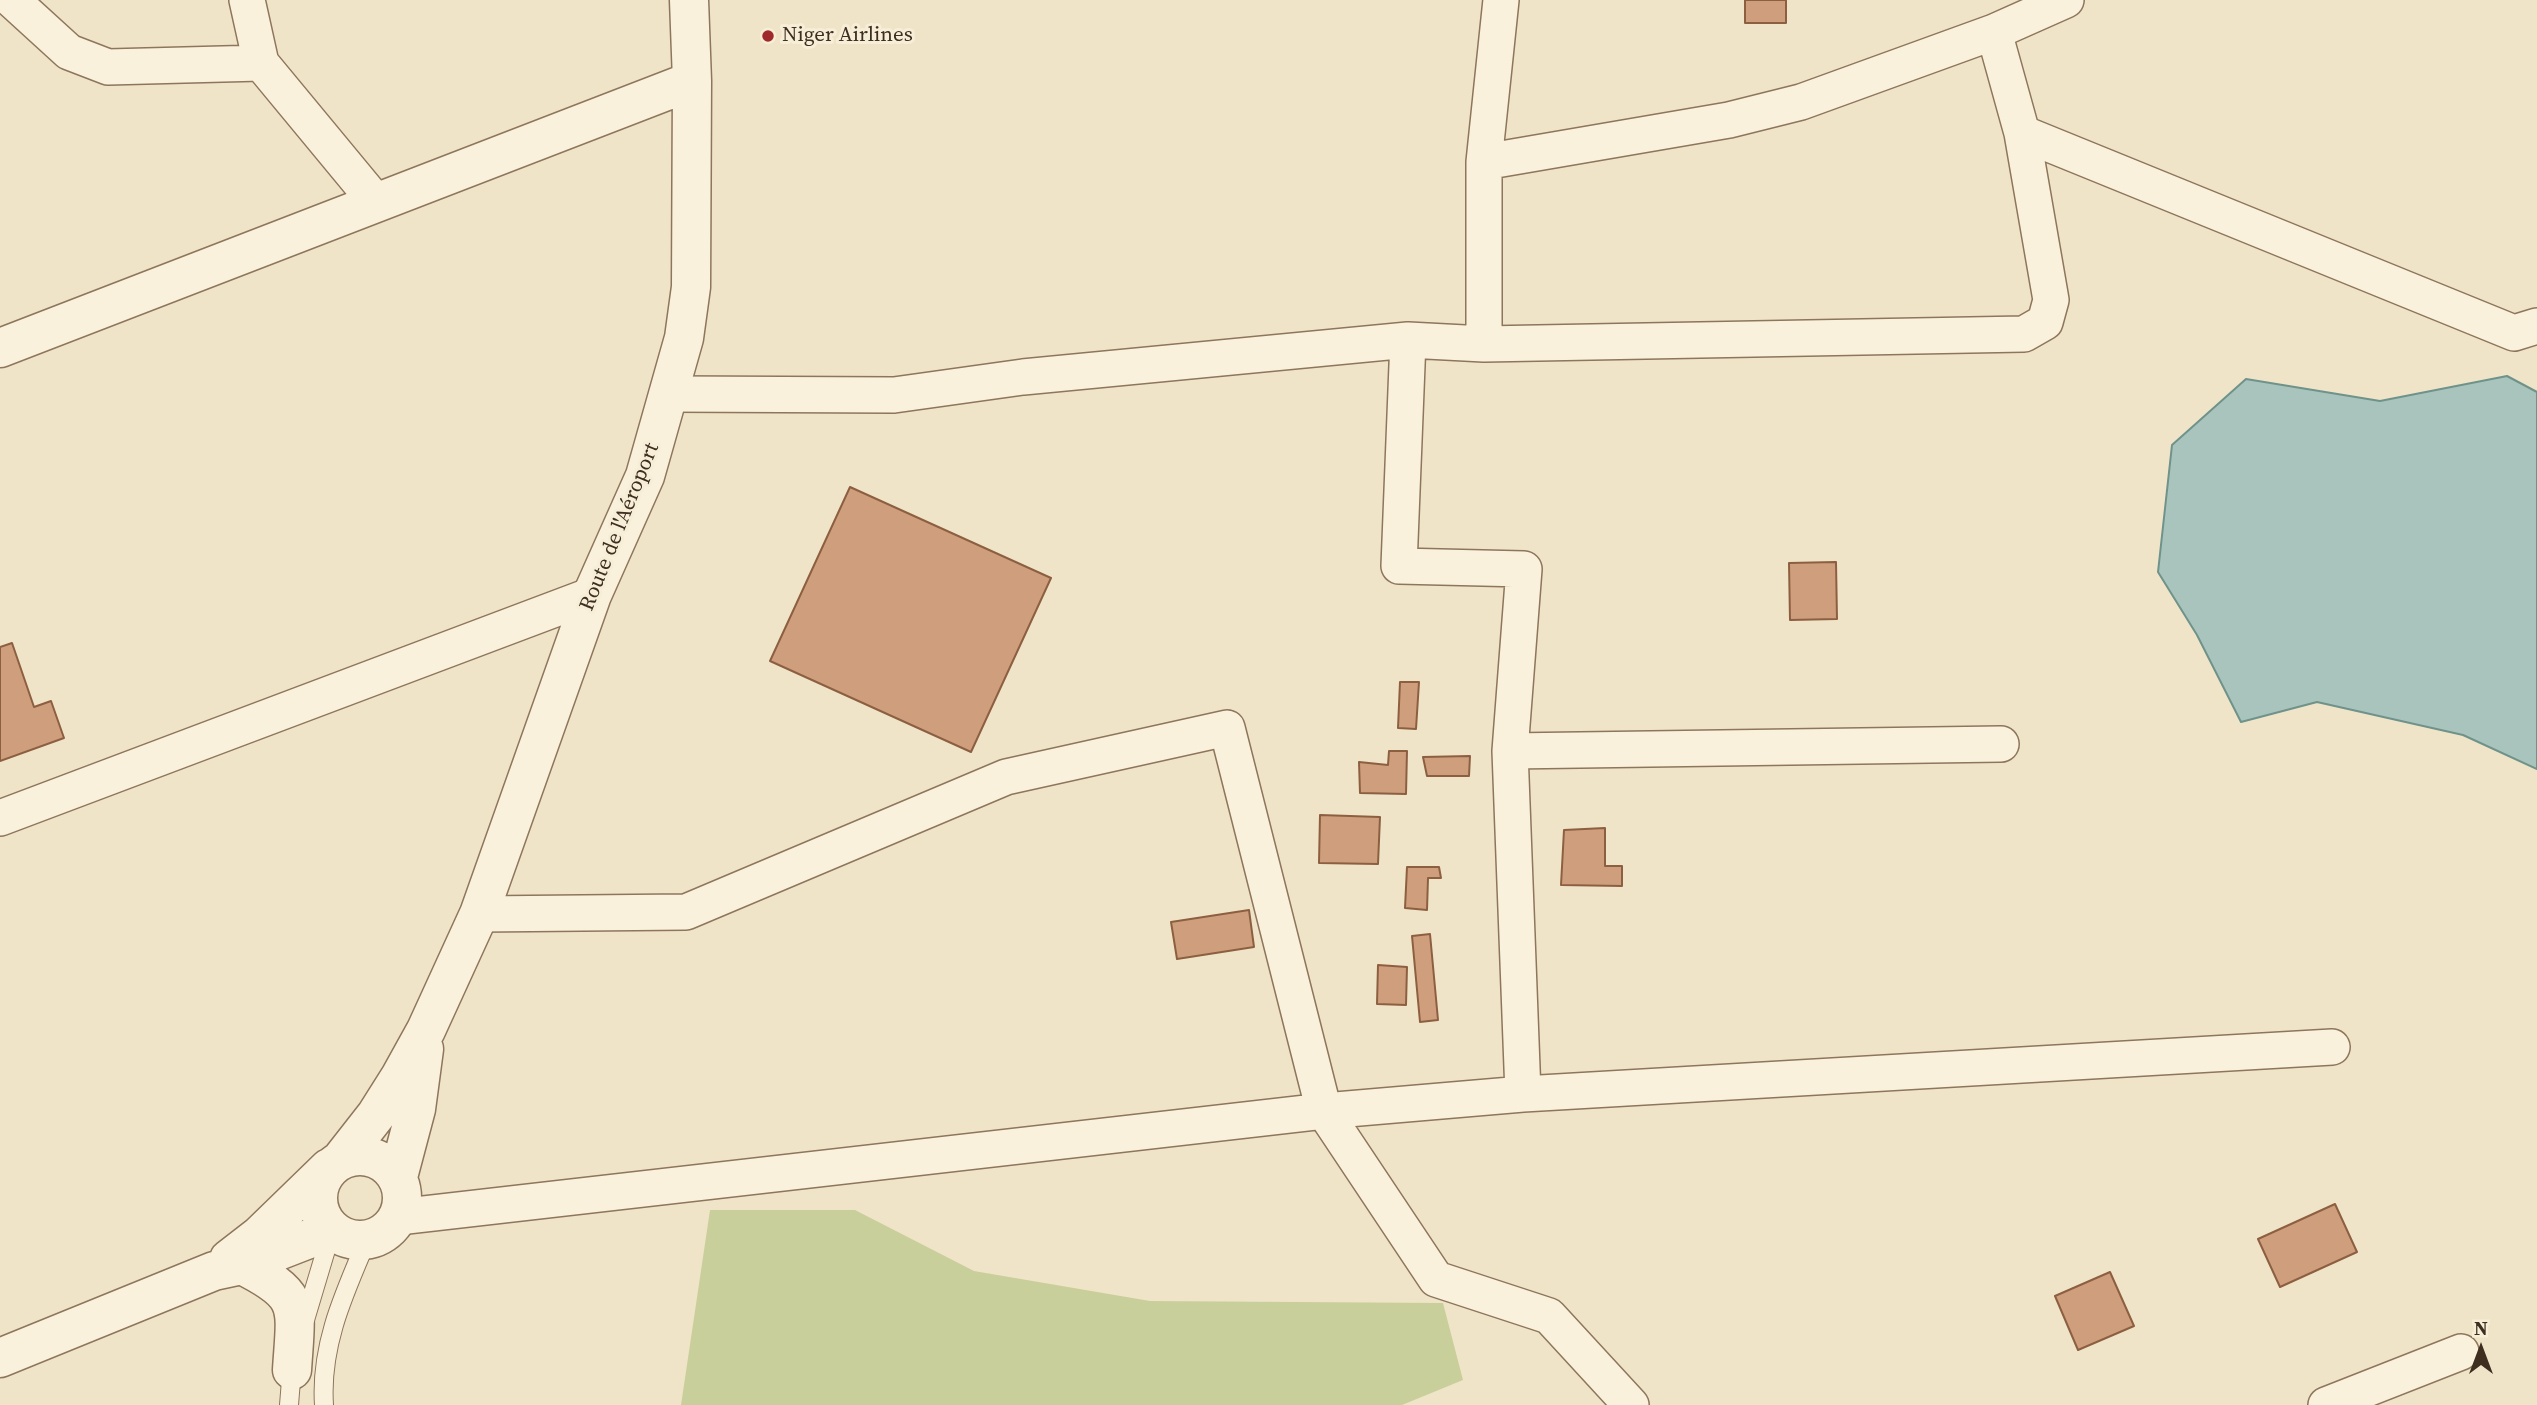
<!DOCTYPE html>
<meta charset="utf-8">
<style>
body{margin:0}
#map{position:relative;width:2537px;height:1405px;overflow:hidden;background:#f0e4c8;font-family:"Source Serif 4",serif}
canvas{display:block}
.north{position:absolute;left:2446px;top:1314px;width:70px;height:70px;-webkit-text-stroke:5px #f7eed8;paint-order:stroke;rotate:0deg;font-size:19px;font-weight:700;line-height:28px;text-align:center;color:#3d2e20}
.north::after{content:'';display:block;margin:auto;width:24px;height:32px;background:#3d2e20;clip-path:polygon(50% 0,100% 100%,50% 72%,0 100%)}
</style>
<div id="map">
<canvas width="2537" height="1405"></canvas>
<div class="north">N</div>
</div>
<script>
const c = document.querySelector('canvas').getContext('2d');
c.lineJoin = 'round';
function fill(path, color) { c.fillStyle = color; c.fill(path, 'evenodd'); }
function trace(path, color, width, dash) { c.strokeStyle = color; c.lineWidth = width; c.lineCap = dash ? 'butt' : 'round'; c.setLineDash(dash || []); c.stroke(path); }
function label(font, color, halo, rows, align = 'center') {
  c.font = font + ' "Source Serif 4",serif'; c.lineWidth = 6; c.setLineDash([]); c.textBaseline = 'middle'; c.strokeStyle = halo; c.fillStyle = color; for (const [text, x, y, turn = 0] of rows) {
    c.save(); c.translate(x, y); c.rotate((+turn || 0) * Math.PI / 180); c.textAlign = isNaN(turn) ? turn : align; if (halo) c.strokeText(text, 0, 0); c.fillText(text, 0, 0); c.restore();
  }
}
fill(new Path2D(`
 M710,1210h145l119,61 176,30 293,2 20,77 -61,25h-721z`), '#c9cf9b');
const water = new Path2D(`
 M2507,376l30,16v377l-74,-34 -146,-33 -76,20 -44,-87 -39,-63 14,-127 74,-66 134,22z`);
fill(water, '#a9c4bc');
trace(water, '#6f938a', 2);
const building = new Path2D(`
 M1745,0h41v23h-41z
 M850,487l201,91 -80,174 -201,-91z
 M1836,562l1,57 -47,1 -1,-57z
 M12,643l22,64 17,-6 13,37 -64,23v-114z
 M1400,682h19l-3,47 -18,-1z
 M1389,751h18l-1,43 -46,-1 -1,-31 29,3z
 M1470,756l-1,20h-42l-4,-19z
 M1320,815l60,2 -2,47 -59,-1z
 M1605,828v38h17v20l-61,-1 3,-55z
 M1407,867h32l2,11h-13l-1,32 -22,-2z
 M1249,910l5,37 -77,12 -6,-37z
 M1430,934l8,86 -18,2 -8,-86z
 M1378,965l29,2 -1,38 -29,-1z
 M2335,1204l22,48 -77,35 -22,-48z
 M2110,1272l24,54 -56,24 -23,-54z`);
fill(building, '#cf9f7d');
trace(building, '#8d5f41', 2);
const service = new Path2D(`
 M305,1320l26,-87
 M289,1405l3,-37
 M324,1405c-4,-60 20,-111 43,-165`);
const minor = new Path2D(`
 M12,0l57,52 39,15 153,-4 115,139
 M247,0l14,63
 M2022,133l492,200 23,-7
 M1484,162l245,-42 72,-18 193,-70 72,-32
 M1408,340l-9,226 125,3 -14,182 13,343
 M1484,344v-182l17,-162
 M670,394l224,1 129,-18 385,-37 76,4 540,-10 21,-12 6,-22 -29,-167 -28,-101
 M1510,751l491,-7
 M0,818l592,-223
 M479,914l207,-2 320,-135 221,-49 97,383 112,168 113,37 82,89
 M398,1217l926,-106 199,-17 809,-47
 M2326,1405l135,-53`);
const tertiary = new Path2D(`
 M0,348l692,-267
 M318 1198a42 42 0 1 1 84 0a42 42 0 1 1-84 0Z
 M340,1161l36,-46 24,-38 26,-47 53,-116 113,-319 53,-119 39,-138 7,-51 1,-206 -3,-81
 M398,1177l18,-68 8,-60
 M229,1259l31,-24 69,-67
 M242,1265c62,31 54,41 50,105
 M0,1358l214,-87 28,-6 90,-35`);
trace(service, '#8d765c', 20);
trace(minor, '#8d765c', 38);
trace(tertiary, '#8d765c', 41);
trace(service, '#faf1dc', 18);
trace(minor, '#faf1dc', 35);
trace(tertiary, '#faf1dc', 38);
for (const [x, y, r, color] of [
 [768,36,7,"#9e2a2b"]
]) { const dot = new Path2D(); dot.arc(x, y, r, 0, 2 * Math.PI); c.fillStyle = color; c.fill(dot); trace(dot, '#f7eed8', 2.5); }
label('21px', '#3d2e20', '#f7eed8', [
 ["Niger Airlines",782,36]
], 'left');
label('21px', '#3d2e20', '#f7eed8', [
 ["Route de l'Aéroport",620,527,-68]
]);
</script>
